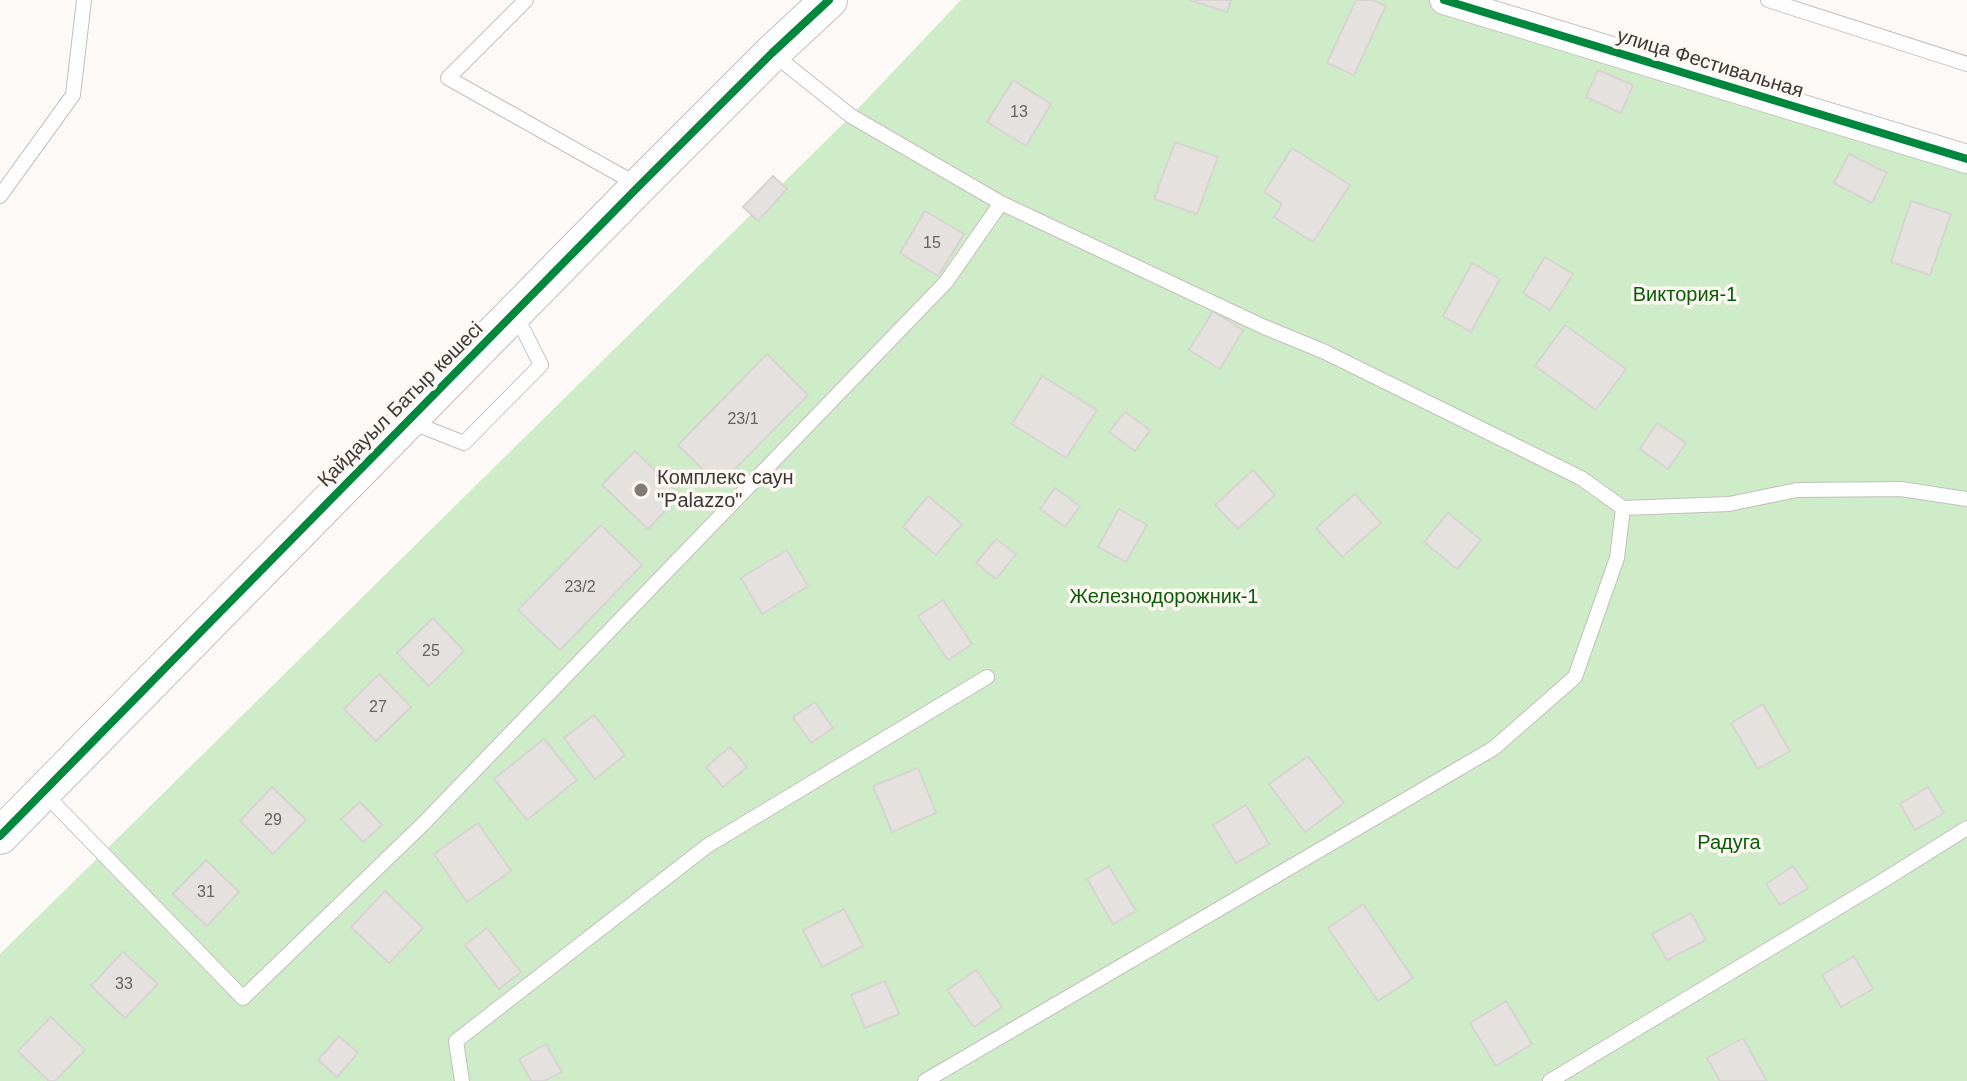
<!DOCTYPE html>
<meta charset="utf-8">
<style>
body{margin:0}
canvas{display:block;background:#fcf9f6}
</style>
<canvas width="1967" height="1081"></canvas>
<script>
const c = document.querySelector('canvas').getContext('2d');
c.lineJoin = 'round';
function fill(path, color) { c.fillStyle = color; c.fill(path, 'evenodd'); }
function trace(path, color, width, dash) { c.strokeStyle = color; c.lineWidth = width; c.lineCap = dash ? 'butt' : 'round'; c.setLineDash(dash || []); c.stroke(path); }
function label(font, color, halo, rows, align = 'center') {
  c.font = font + ' Arial,sans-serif'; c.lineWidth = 7; c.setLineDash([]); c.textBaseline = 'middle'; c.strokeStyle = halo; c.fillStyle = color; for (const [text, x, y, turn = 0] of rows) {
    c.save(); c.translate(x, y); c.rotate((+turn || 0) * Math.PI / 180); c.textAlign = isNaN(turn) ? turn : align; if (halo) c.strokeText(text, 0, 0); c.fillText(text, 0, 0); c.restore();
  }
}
fill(new Path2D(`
 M961,0h480l526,159v922h-1967v-127l851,-838z`), '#cdecc7');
const building = new Path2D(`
 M1190,0h41l-4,12z
 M1356,0h17l13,6 -32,69 -27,-12z
 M1598,70l35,15 -12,28 -35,-16z
 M1013,80l38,24 -25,42 -39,-24z
 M1175,142l43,15 -21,57 -43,-15z
 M1292,148l58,37 -37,57 -39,-25 8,-13 -18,-12z
 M1849,154l38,19 -15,30 -38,-20z
 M773,176l14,13 -29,32 -15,-14z
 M1911,201l40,13 -21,61 -39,-13z
 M925,211l39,23 -26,42 -38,-23z
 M1545,257l28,17 -23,36 -27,-17z
 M1472,263l28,16 -29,53 -28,-16z
 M1213,311l30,19 -23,39 -31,-19z
 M1565,325l61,44 -30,41 -61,-44z
 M767,354l41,41 -89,90 -41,-40z
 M1042,376l55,34 -31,48 -54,-34z
 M1125,412l25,18 -15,21 -26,-19z
 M1657,423l29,20 -18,26 -28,-20z
 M635,451l45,44 -32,34 -46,-44z
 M1253,470l22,25 -37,34 -23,-24z
 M1055,488l25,18 -15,21 -25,-18z
 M1355,494l26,29 -39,34 -26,-29z
 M928,496l34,28 -26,31 -33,-28z
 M1119,509l28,16 -21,37 -28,-15z
 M1448,513l33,27 -24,29 -33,-27z
 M601,525l41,40 -82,85 -42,-40z
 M996,539l20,15 -20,25 -20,-16z
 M787,550l21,36 -46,28 -21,-36z
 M943,600l29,44 -24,16 -30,-44z
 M433,618l31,33 -35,35 -32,-33z
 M379,674l32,33 -35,34 -32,-32z
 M815,702l18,26 -22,15 -18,-26z
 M1763,704l27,47 -32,18 -27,-46z
 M594,715l31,40 -30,24 -31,-41z
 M544,739l33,41 -50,40 -33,-41z
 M730,747l17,20 -24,20 -17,-20z
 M1308,756l36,47 -39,29 -36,-48z
 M918,768l18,45 -44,19 -19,-46z
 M272,787l34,33 -33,34 -33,-33z
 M1928,787l16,26 -29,17 -15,-26z
 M360,802l22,23 -19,17 -22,-23z
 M1246,805l23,39 -33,19 -23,-38z
 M478,823l33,48 -44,31 -33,-48z
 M206,860l33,32 -32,34 -34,-32z
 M1109,866l27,45 -23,13 -26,-45z
 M1793,866l15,22 -28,17 -14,-21z
 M385,891l38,37 -34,35 -38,-36z
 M1363,904l50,74 -35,23 -50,-73z
 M844,909l19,37 -41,21 -19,-37z
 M1691,913l15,27 -39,20 -15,-26z
 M487,928l34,44 -22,17 -34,-44z
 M123,952l35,32 -33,34 -34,-32z
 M1854,956l19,33 -32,18 -19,-32z
 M976,970l26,37 -28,20 -27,-37z
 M885,981l14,33 -34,14 -14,-33z
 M1506,1001l26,43 -36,22 -26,-43z
 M51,1017l34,33 -30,31h-6l-31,-30z
 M339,1036l19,17 -21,24 -19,-17z
 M1743,1038l24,43h-47l-13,-23z
 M546,1044l16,28 -18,9h-13l-12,-22z`);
fill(building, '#e4e1df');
trace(building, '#d7d4d1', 2);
const service = new Path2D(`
 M526,0l-78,78 190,107
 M1768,0l199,64
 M772,53l79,63 150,87 261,123 63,26 256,126 42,30 -6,50 -42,119 -81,71 -569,333
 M0,196l73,-101 11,-95
 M408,421l56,22 77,-78 -26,-52
 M1623,508l106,-4 68,-14 104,-1 66,10
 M43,792l200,206 180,-174 523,-542 55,-79
 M462,1081l-6,-40 251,-195 280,-169
 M1550,1081l334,-201 83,-52`);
const minor = new Path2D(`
 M1444,0l523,159`);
const tertiary = new Path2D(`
 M0,836l639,-650 133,-133 57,-53`);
trace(service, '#c3c0bd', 16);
trace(minor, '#c3c0bd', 30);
trace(tertiary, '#c3c0bd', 38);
trace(service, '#fffefe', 14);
trace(minor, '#fffefe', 28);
trace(tertiary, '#fffefe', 36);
trace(new Path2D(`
 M1444,0l523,159
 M0,836l639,-650 133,-133 57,-53`), '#00873e', 8);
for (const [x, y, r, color] of [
 [641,490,8,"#7f7c79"]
]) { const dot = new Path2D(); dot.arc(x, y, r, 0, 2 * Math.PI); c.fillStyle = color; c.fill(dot); trace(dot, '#fef8f4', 3); }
label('16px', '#676361', null, [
 ["13",1019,113],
 ["15",932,244],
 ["23/1",743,420],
 ["23/2",580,588],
 ["25",431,652],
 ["27",378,708],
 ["29",273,821],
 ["31",206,893],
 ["33",124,985]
]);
label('20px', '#3c3836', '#fef8f4', [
 ["улица Фестивальная",1710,64,17],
 ["Қайдауыл Батыр көшесі",401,405,-45]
]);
label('20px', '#085d03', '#fef8f4', [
 ["Виктория-1",1685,295],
 ["Железнодорожник-1",1164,597],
 ["Радуга",1729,843]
]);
label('20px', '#3c3836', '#fef8f4', [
 ["Комплекс саун",657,478],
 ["\"Palazzo\"",657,501]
], 'left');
</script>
